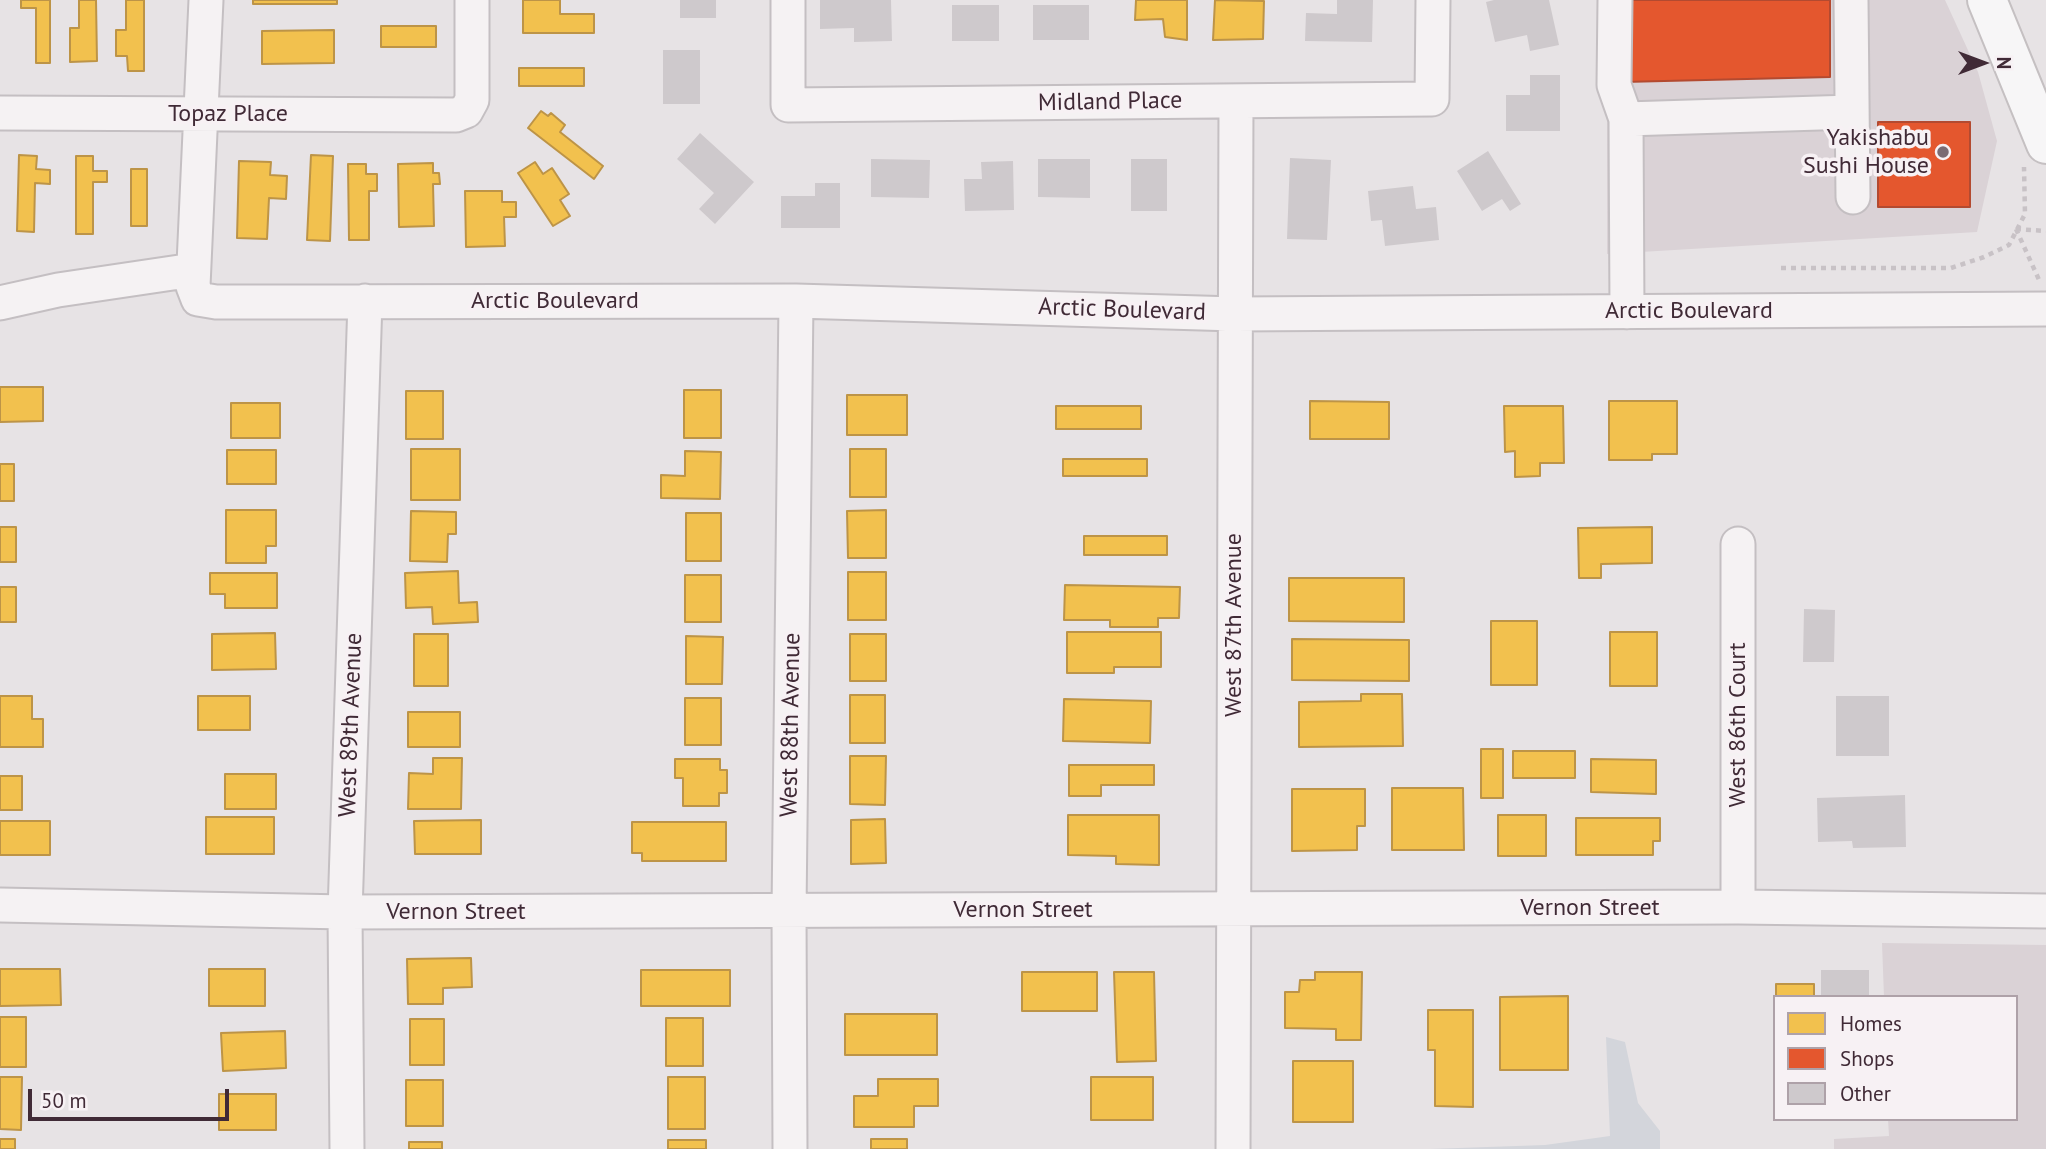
<!DOCTYPE html>
<style>
body{margin:0}
#map{position:relative;width:2046px;height:1149px;overflow:hidden;background:#e7e3e5;font-family:"PT Sans",sans-serif}
canvas{display:block}
.legend{position:absolute;left:1773px;top:995px;width:245px;height:126px;box-sizing:border-box;background:#f7f1f4;border:2px solid #aea1a8;margin:0;padding:9px 12px;list-style:none;font-size:21px;color:#402a36}
.legend li{display:flex;align-items:center;gap:14px;height:35px}
.legend b{width:35px;border:2px solid #aea1a8}
.north{position:absolute;left:1948px;top:28px;width:70px;height:70px;-webkit-text-stroke:5px #f7f1f4;paint-order:stroke;rotate:90deg;font-size:19px;font-weight:700;line-height:28px;text-align:center;color:#402a36}
.north::after{content:'';display:block;margin:auto;width:24px;height:32px;background:#402a36;clip-path:polygon(50% 0,100% 100%,50% 72%,0 100%)}
.scale{position:absolute;left:28px;top:1089px;width:201px;height:32px;box-sizing:border-box;border:4px solid #402a36;border-top:0;padding-left:9px;font-size:21px;line-height:24px;white-space:nowrap;color:#402a36;-webkit-text-stroke:5px #f7f1f4;paint-order:stroke}
</style>
<div id="map">
<canvas width="2046" height="1149"></canvas>
<ul class="legend">
<li><b style="height:19px;background:#f2c14e"></b>Homes</li>
<li><b style="height:19px;background:#e4572e"></b>Shops</li>
<li><b style="height:19px;background:#cec9cc"></b>Other</li>
</ul>
<div class="north">N</div>
<div class="scale">50 m</div>
</div>
<script>
const c = document.querySelector('canvas').getContext('2d');
c.lineJoin = 'round';
function fill(path, color) { c.fillStyle = color; c.fill(path, 'evenodd'); }
function trace(path, color, width, dash) { c.strokeStyle = color; c.lineWidth = width; c.lineCap = dash ? 'butt' : 'round'; c.setLineDash(dash || []); c.stroke(path); }
function label(font, color, halo, rows, align = 'center') {
  c.font = font + ' "PT Sans",sans-serif'; c.lineWidth = 7; c.setLineDash([]); c.textBaseline = 'middle'; c.strokeStyle = halo; c.fillStyle = color; for (const [text, x, y, turn = 0] of rows) {
    c.save(); c.translate(x, y); c.rotate((+turn || 0) * Math.PI / 180); c.textAlign = isNaN(turn) ? turn : align; if (halo) c.strokeText(text, 0, 0); c.fillText(text, 0, 0); c.restore();
  }
}
fill(new Path2D(`
 M1607,0h338l33,72 19,69 -20,91 -370,22z
 M1882,943l164,2v204h-212v-10l55,-3 -1,-17h128v-122h-132z`), '#dad2d6');
fill(new Path2D(`
 M1606,1037l19,5 13,61 22,28v18h-230l115,-4 65,-9z`), '#d3d5db');
const homes = new Path2D(`
 M21,0h29v63h-14v-55h-15z
 M79,0h17l1,61 -27,1v-34h9z
 M126,0h18v71h-16l-1,-15h-11v-26h10z
 M253,0h84v4h-84z
 M523,0h37v14h34v19h-71z
 M1136,0h51v40l-22,-3 -2,-18 -28,1z
 M1215,0l49,1 -1,38 -50,1z
 M381,26h55v21h-55z
 M334,30v33l-72,1v-33z
 M519,68h65v18h-65z
 M541,111l7,5 3,-3 14,12 -5,7 43,34 -9,13 -66,-51z
 M19,155l18,1 -1,13 14,1v14l-15,-1 -1,49 -17,-1z
 M311,155l22,1 -3,85 -23,-1z
 M76,156h17v15h14v11h-14v52h-17z
 M239,161l32,1 -1,13 17,1 -1,23 -17,-1 -2,41 -30,-1z
 M535,162l8,12 9,-6 17,26 -9,6 10,16 -17,10 -35,-53z
 M433,163v10h6l1,11h-7l1,42 -35,1 -1,-63z
 M348,164h18v10h11v17h-8v49h-20z
 M131,169h16v57h-16z
 M465,191h37v11h14v15h-12l1,29 -39,1z
 M0,387h43v34l-43,1z
 M684,390h37v48h-37z
 M406,391h37v48h-37z
 M847,395h60v40h-60z
 M1310,401l79,1v37h-79z
 M1609,401h68v53h-25v6h-43z
 M231,403h49v35h-49z
 M1056,406h85v23h-85z
 M1504,406h59l1,57h-24v13l-25,1v-26l-10,1z
 M411,449h49v51h-49z
 M850,449h36v48h-36z
 M227,450h49v34h-49z
 M685,451l36,1 -1,47 -59,-1v-23l24,1z
 M1063,459h84v17h-84z
 M0,464h14v37h-14z
 M226,510h50v36h-10v17h-40z
 M886,510v48h-38l-1,-47z
 M411,511l45,1v22h-8l-1,28 -37,-1z
 M686,513h35v48h-35z
 M0,527h16v35h-16z
 M1652,527v36l-51,1v14h-22l-1,-50z
 M1084,536h83v19h-83z
 M458,571l1,32 18,-1 1,20 -45,2 -1,-17 -26,1 -1,-35z
 M848,572h38v48h-38z
 M210,573h67v35h-52v-14h-15z
 M685,575h36v47h-36z
 M1289,578h115v44l-115,-1z
 M1065,585l115,2 -1,31h-21v9h-48v-7h-46z
 M0,587h16v35h-16z
 M1491,621h46v64h-46z
 M1067,632h94v35h-47v6h-47z
 M1610,632h47v54h-47z
 M275,633l1,36 -64,1v-36z
 M414,634h34v52h-34z
 M850,634h36v47h-36z
 M686,636l37,1 -1,47h-36z
 M1292,639l117,1v41l-117,-1z
 M1361,694h41l1,52 -104,1v-45l62,-1z
 M850,695h35v48h-35z
 M0,696h32v23h11v28h-43z
 M198,696h52v34h-52z
 M685,698h36v47h-36z
 M1064,699l87,2 -1,42 -87,-2z
 M408,712h52v35h-52z
 M1481,749h22v49h-22z
 M1513,751h62v27h-62z
 M850,756h36l-1,49 -35,-1z
 M433,758h29l-1,51h-53l1,-36 24,1z
 M675,759h45v11h7v23h-8v13h-36v-28h-8z
 M1591,759l65,1v34l-65,-2z
 M1069,765h85v20h-53v11h-32z
 M225,774h51v35h-51z
 M0,776h22v34h-22z
 M1392,788h71l1,62h-72z
 M1292,789h73v37h-8v24l-65,1z
 M1068,815h91v50l-43,-1v-8l-48,-1z
 M1498,815h48v41h-48z
 M206,817h68v37h-68z
 M1576,818h84v23h-7v14h-77z
 M885,819l1,44 -35,1v-44z
 M481,820v34h-66l-1,-33z
 M0,821h50v34h-50z
 M632,822h94v39h-84v-8h-10z
 M471,958l1,29 -29,1v16h-35l-1,-45z
 M0,969h60l1,36 -61,1z
 M209,969h56v37h-56z
 M641,970h89v36h-89z
 M1022,972h75v39h-75z
 M1114,972h40l2,89 -39,1z
 M1315,972h47l-1,68h-25v-11l-51,-1v-36h14l1,-12h15z
 M1776,984h38v13h-38z
 M1568,996v74h-68v-73z
 M1428,1010h45v97l-38,-1v-56h-7z
 M845,1014h92v41h-92z
 M0,1017h26v50h-26z
 M666,1018h37v48h-37z
 M410,1019h34v46h-34z
 M285,1031l1,37 -63,3 -2,-38z
 M1293,1061h60v61h-60z
 M0,1077h22l-1,53 -21,-1z
 M668,1077h37v52h-37z
 M1091,1077h62v43h-62z
 M878,1079h60v27h-24v21h-60v-31h24z
 M406,1080h37v46h-37z
 M219,1094h57v36h-57z
 M0,1139h15v10h-15z
 M871,1139h36v10h-36z
 M668,1140h38v9h-38z
 M409,1142h33v7h-33z`);
fill(homes, '#f2c14e');
trace(homes, '#bd9447', 2);
const shops = new Path2D(`
 M1623,0h207v77l-207,5z
 M1878,122h92v85h-92z`);
fill(shops, '#e4572e');
trace(shops, '#b34a30', 2);
fill(new Path2D(`
 M680,0h36v18h-36z
 M820,0h71l1,41 -38,1v-14l-34,1z
 M1337,0h36l-1,42 -67,-1 1,-28 31,1z
 M1494,0h55l10,45 -29,6 -3,-16 -32,7 -9,-40z
 M952,5h47v36h-47z
 M1033,5h56v35h-56z
 M663,50h37v54h-37z
 M1530,75h30v56h-54v-36h24z
 M700,133l54,49 -39,42 -16,-15 15,-16 -37,-34z
 M1488,151l33,53 -11,7 -8,-12 -20,12 -25,-40z
 M1290,158l41,2 -4,80 -40,-1z
 M871,159l59,1 -1,38 -58,-1z
 M1038,159h52v39l-52,-1z
 M1131,159h36v52h-36z
 M1013,161l1,49 -49,1 -1,-32h18l-1,-17z
 M815,183h25v45h-59v-32h34z
 M1413,186l3,23 20,-2 3,33 -54,6 -3,-26 -11,1 -3,-30z
 M1804,609l31,1 -1,52h-31z
 M1836,696h53v60h-53z
 M1905,795l1,52 -53,1 -1,-7 -34,1 -1,-44z
 M1821,970h48v27h-48z`), '#cec9cc');
const minor = new Path2D(`
 M206,0l-13,286 5,13 18,3 580,-1 439,13 811,-5
 M788,0v105l644,-6 1,-99
 M1615,0l-1,85 12,34
 M1851,0l2,197
 M0,113l456,2 10,-4 6,-11v-100
 M0,303l58,-13 135,-20
 M1627,312l-1,-193 226,-7
 M1738,544v363
 M0,905l345,7 1393,-5 308,4
 M347,1149l-2,-237 20,-611
 M790,1149l-1,-238 7,-610
 M1233,1149l3,-1048`);
const major = new Path2D(`
 M1987,0l59,144`);
trace(minor, '#c4bfc2', 37);
trace(major, '#c5c0c2', 42);
trace(new Path2D(`
 M2016,229l24,53
 M2016,229l30,2
 M1781,268h170l33,-11 25,-12 16,-31 -1,-47`), '#c8c2c6', 4.5, [5, 5]);
trace(minor, '#f5f2f3', 33);
trace(major, '#f7f6f7', 38);
for (const [x, y, r, color] of [
 [1943,152,7,"#7a6b73"]
]) { const dot = new Path2D(); dot.arc(x, y, r, 0, 2 * Math.PI); c.fillStyle = color; c.fill(dot); trace(dot, '#f7f1f4', 2.5); }
label('24px', '#402a36', '#f7f1f4', [
 ["Midland Place",1110,102,-1],
 ["Topaz Place",228,114],
 ["Arctic Boulevard",555,301],
 ["Arctic Boulevard",1122,310,2],
 ["Arctic Boulevard",1689,311],
 ["West 87th Avenue",1234,625,-90],
 ["West 89th Avenue",351,725,-88],
 ["West 88th Avenue",791,725,-89],
 ["West 86th Court",1738,725,-90],
 ["Vernon Street",1590,908],
 ["Vernon Street",1023,910],
 ["Vernon Street",456,912]
]);
label('24px', '#402a36', '#f7f1f4', [
 ["Yakishabu",1929,138],
 ["Sushi House",1929,166]
], 'right');
</script>
